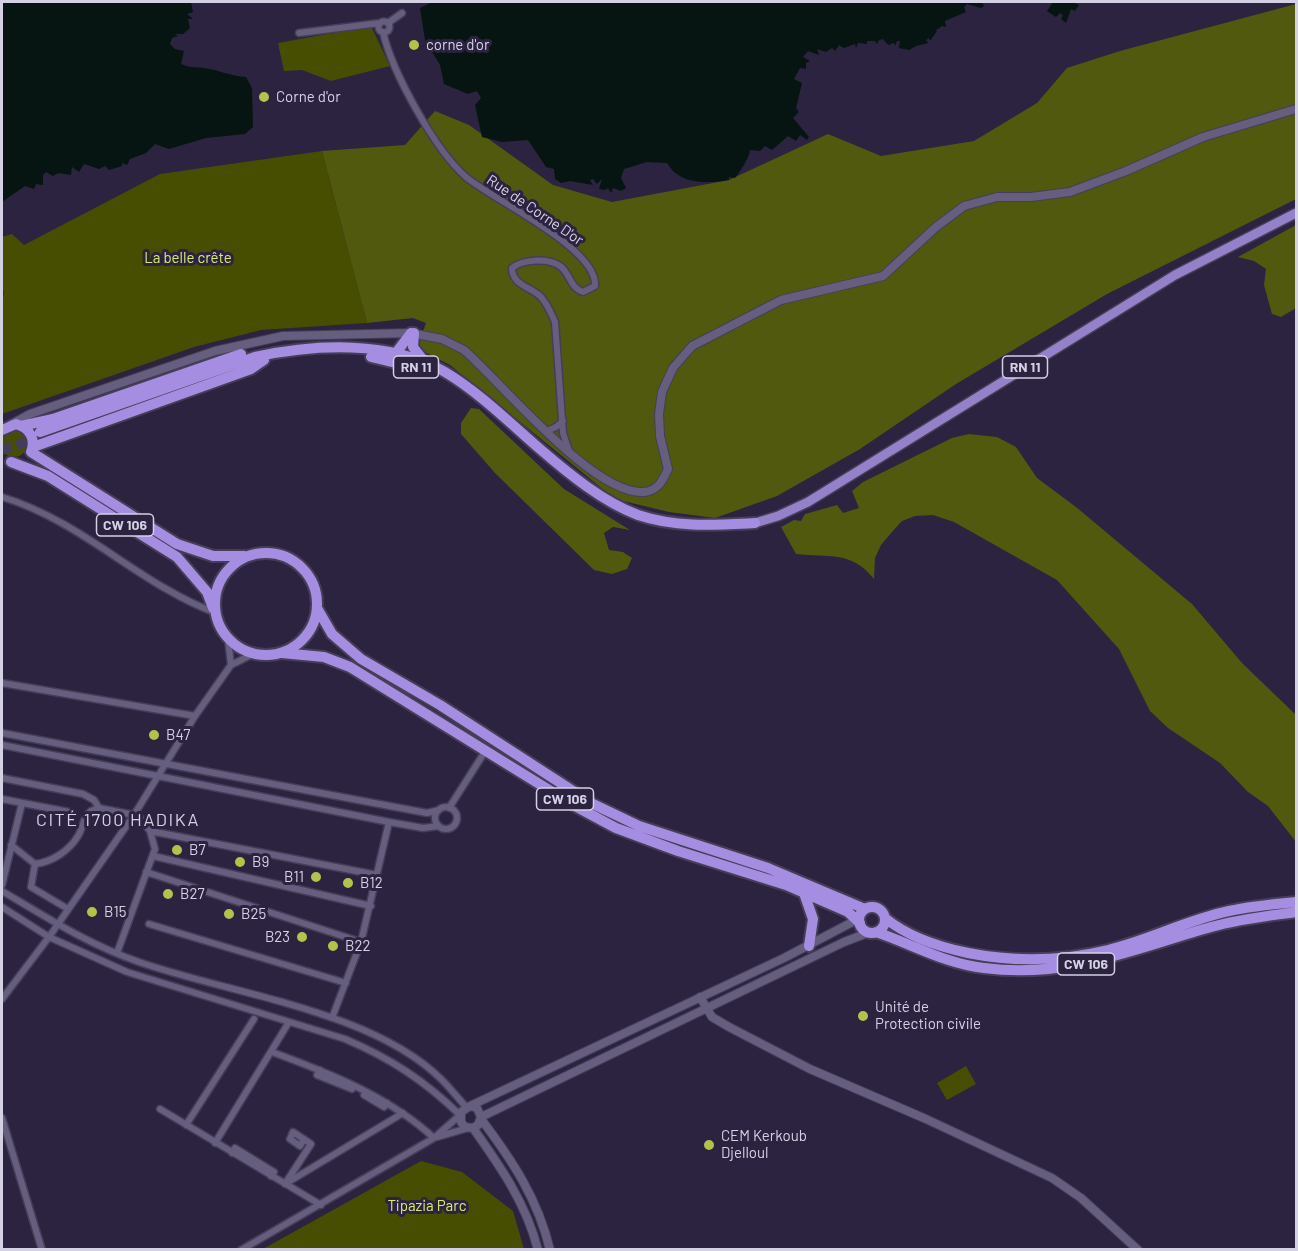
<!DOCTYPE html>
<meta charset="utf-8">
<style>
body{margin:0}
#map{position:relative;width:1298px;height:1251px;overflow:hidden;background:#2b2340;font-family:Barlow,sans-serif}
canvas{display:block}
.frame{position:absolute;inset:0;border:3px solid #d5d1e4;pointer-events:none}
</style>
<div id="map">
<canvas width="1298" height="1251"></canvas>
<div class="frame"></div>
</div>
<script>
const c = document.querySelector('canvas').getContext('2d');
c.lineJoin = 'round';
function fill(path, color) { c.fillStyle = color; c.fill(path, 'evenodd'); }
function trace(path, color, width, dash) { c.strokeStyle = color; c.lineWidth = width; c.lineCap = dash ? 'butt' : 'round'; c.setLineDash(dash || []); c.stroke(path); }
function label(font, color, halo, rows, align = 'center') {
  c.font = font + ' Barlow,sans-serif'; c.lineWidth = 6; c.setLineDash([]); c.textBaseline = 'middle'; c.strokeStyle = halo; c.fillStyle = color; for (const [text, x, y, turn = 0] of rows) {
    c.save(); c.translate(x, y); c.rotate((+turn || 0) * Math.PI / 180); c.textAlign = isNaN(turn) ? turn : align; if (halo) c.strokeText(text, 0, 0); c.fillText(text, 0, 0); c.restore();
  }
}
fill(new Path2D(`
 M371,26l19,40 -59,15 -29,-11 -18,1 -6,-28z
 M322,151l45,172 -106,7 -67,17 -192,67v-109l2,-13 -2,-4v-51l10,-3 12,11 136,-71z
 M1 444a13 13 0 1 1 26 0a13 13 0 1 1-26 0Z
 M966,1066l10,18 -29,16 -10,-17z
 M421,1161l41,11 51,39 11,38h-261z`), '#474e02');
fill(new Path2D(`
 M1296,4v195l-189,95 -151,90 -96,65 -83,47 -62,22 -46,-6 -54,-13 -165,-134 -33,-17 9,-25 -13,-5 -46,5 -45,-172 83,-6 30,-34 34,14 84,60 59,17 117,-22 99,-46 53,22 93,-15 63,-38 30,-35 53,-17z
 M1296,225v83l-15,9 -9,-3 -8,-29 2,-16 -12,-8 -16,-4z
 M471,408l8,1 85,80 66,41 -17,-3 -9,6 5,17 14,2 9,6 -5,11 -15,5 -18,-4 -99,-97 -34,-39v-11z
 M969,434l28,3 19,10 21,31 39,29 116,97 50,59 54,52v127l-28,-36 -20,-14 -28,-29 -52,-35 -18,-17 -31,-62 -62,-69 -103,-58 -21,-7 -18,1 -13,5 -10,11 -11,13 -6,13 -1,21c-23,-29 -45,-21 -78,-25l-15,-27 13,-7 7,1 4,-7 32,-9 6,8 16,-5 -7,-17 11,-9 89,-44z`), '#51590f');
fill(new Path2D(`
 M2,2h189l2,10 -6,2 6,5h-5l2,9 -7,6h-8l3,2 -6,2 -2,6 5,5 9,2 -3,13c9,4 14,3 23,4 15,2 26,8 42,9l6,11 1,39 -8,7 -39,4 -37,11 -14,-5 -9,9 -16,6 -3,6 -5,-2v3l-13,4 -4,-4 -6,3 -15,-5 -5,8 -7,-5 -1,8 -13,-2 -5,3 -7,-4 -3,3v10l-7,-1 -2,5 -9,-3 -23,16z
 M432,2h550l2,4 -3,2 -14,-4 -3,3 2,5 -21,9 1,6 -4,-1 -7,5h2l-7,10 -1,-3 -3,2 2,3 -12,3 -7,4 -10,-2 1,-7h-3l-2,5 -1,-3 -6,2 -5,-6 -4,1 -2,4 -2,-3h-8v3l-9,-1 -2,5 -1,-4 -11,4 -5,-3 -4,6 -3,-3 -6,4 -9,-3 2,6 -11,-4 -5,6 7,4 -4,2v6l-6,-1 -6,11 8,4 -6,25 3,4 -6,6 16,19 -2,3 -7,-5 -4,6 -8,-5 -16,14 -7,-4 -5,5 -10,-1c-1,9 -10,21 -15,28l-6,-1v3c-15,3 -40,4 -52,-6 -4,-2 -7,-7 -10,-11l-20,-1 -23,7 -3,9 5,10 -5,3 -8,-3 -2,5 -3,-5 -3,2 -6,-1 3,-10 -5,5 -4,-5 -3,1 3,5 -23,-4 -9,2 -6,-4 -1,-10 -8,-2 -18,-27 -26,2 -20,-5 -7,-32 6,-7 -4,-7 -9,3 -24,-10 -4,-19 -15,-25 -5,-32z
 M1053,2h20l6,3 -4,6 -4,-2 -5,14 -5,-4 2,-4 -3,-2 -4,4 -9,-6z`), '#061511');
trace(new Path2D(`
 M2,450l40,-14`), '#443d59', 10, [10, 5]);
const minor = new Path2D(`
 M378.5 27a5.5 5.5 0 1 1 11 0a5.5 5.5 0 1 1-11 0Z
 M388,23l14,-10
 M383,32c9,40 52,118 83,145 27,23 132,71 129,109l-12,6c-13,-4 -13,-19 -23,-26 -12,-8 -37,-7 -48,2 0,17 19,19 29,29 7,8 10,16 14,25l8,111 6,18
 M299,33l81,-10
 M547,431l9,-4 7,-6
 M2,497c80,24 138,88 214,116
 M228,639l3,26
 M2,683l193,33
 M2,733l425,80 12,-3
 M2,745l387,77 34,6 16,-2
 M2,778l81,16 11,6 5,8
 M2,799l67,13
 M435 818a11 11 0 1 1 22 0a11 11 0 1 1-22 0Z
 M449,808l37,-58
 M150,831l227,44
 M11,845l24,19c17,-2 34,-13 43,-28 5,-8 5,-19 13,-25l8,-3 35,7
 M153,856l218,50
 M35,864l-4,23 37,22
 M146,872l215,70
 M2,885l20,-82
 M2,891c44,26 87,54 137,71 91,32 233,48 303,118 8,8 16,18 24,27
 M2,907l47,30 78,35 218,67c45,19 80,42 115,76
 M149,924l197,59
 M117,953l38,-104 -5,-18 -14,-19
 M2,999l47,-62 85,-122 61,-99 36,-51 22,-11
 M332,1018l29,-76 28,-120
 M272,1052c57,21 116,44 162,86
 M320,1070l-3,5 35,14
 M364,1095l20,12 3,-4
 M160,1109l161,96
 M2,1118l40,132
 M186,1125l68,-106
 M437,1137l31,-9
 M304,1139l-4,7 -10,-7 3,-7 18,12 -26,40 118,-71
 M215,1143l74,-121
 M232,1153l3,-5 39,24 -3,4
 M241,1250l193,-112 25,-22`);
const tertiary = new Path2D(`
 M10,425l20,-11 185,-63 68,-15 128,-3 31,6 22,11c38,33 130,146 180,142 14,-1 19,-12 24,-23l-8,-33 -1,-22 3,-22 11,-24 19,-22 89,-46 102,-24 53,-49 28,-21 33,-9h34l39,-5 56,-21 77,-34 93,-28
 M700,997l12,20 17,10 81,42 116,50 126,59 29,20 57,52
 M470,1106l314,-148 76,-40
 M481,1117l363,-175 26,-10
 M481,1119c31,41 57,80 69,131
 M473,1128l5,-3 3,-8 -4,-9 -7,-2 -9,6v10l4,5 8,1c27,38 53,75 65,122`);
const primary = new Path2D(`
 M755,523l23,-7 30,-14 367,-227 121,-62`);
const trunk = new Path2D(`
 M414,333l-1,14 11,14
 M391,355l5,-2 15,-20
 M371,357l58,14
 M21,426l32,-7 188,-65
 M2,430l14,-6c14,4 20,15 15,28
 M40,432l215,-75c60,-13 136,-17 190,15 35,21 65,51 95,77 29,25 63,53 98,66 39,13 77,10 117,8
 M33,447l218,-78 13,-9
 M31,452l146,92 36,12h31
 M11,462l37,14 129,81 30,35 6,16
 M215 604a51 51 0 1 1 102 0a51 51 0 1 1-102 0Z
 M317,608l15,26 29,25 79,46 153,99 46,22 129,42 97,41
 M282,653l42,4 26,10 225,139 41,22 62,23 108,34 62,27 12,11
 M804,893l9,26 -4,27
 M859 920a13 13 0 1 1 26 0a13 13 0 1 1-26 0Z
 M885,918c22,18 54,29 83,35 45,9 94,8 140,-3 41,-10 79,-30 121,-39 22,-5 45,-7 67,-9
 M876,932c36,12 70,32 108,36 84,11 149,-19 227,-41 28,-8 57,-11 85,-15`);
trace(minor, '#463e57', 9);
trace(tertiary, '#463e57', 10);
trace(primary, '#463e57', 12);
trace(trunk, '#463e57', 14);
trace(minor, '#665e7f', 6);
trace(tertiary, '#665e7f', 8);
trace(primary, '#9581c9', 9);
trace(trunk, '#a58de2', 10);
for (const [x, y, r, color] of [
 [414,45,6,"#b3c24b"],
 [264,97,6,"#b3c24b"],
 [154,735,6,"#b3c24b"],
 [177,850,6,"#b3c24b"],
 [240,862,6,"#b3c24b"],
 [316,877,6,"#b3c24b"],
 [348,883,6,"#b3c24b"],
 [168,894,6,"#b3c24b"],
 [92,912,6,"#b3c24b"],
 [229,914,6,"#b3c24b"],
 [302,937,6,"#b3c24b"],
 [333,946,6,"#b3c24b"],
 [863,1016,6,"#b3c24b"],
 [709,1145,6,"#b3c24b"]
]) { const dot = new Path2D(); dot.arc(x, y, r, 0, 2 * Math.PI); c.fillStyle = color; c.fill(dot); trace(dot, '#2b2340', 2); }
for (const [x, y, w] of [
 [416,367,45],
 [1025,367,45],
 [125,525,57],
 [565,799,57],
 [1086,964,57]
]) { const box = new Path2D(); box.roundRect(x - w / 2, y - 11, w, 22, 4.5); c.fillStyle = '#2b2340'; c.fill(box); trace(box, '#d5d1e4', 1.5); }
label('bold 14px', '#d5d1e4', null, [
 ["RN 11",416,367],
 ["RN 11",1025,367],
 ["CW 106",125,525],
 ["CW 106",565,799],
 ["CW 106",1086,964]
]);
label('15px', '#d5d1e4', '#2b2340', [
 ["corne d'or",426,45],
 ["Corne d'or",276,97],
 ["B47",166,735],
 ["B7",189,850],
 ["B9",252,862],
 ["B11",304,877,"right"],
 ["B12",360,883],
 ["B27",180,894],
 ["B15",104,912],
 ["B25",241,914],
 ["B23",290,937,"right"],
 ["B22",345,946],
 ["Unité de",875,1007],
 ["Protection civile",875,1024],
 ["CEM Kerkoub",721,1136],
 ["Djelloul",721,1153]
], 'left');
label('15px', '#d5d1e4', '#2b2340', [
 ["Rue de Corne D'or",535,210,34]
]);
label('15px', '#daeb72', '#2b2340', [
 ["La belle crête",188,258],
 ["Tipazia Parc",427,1206]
]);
c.letterSpacing = '1.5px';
label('18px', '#d5d1e4', '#2b2340', [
 ["CITÉ 1700 HADIKA",118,820]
]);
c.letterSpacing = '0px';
</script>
